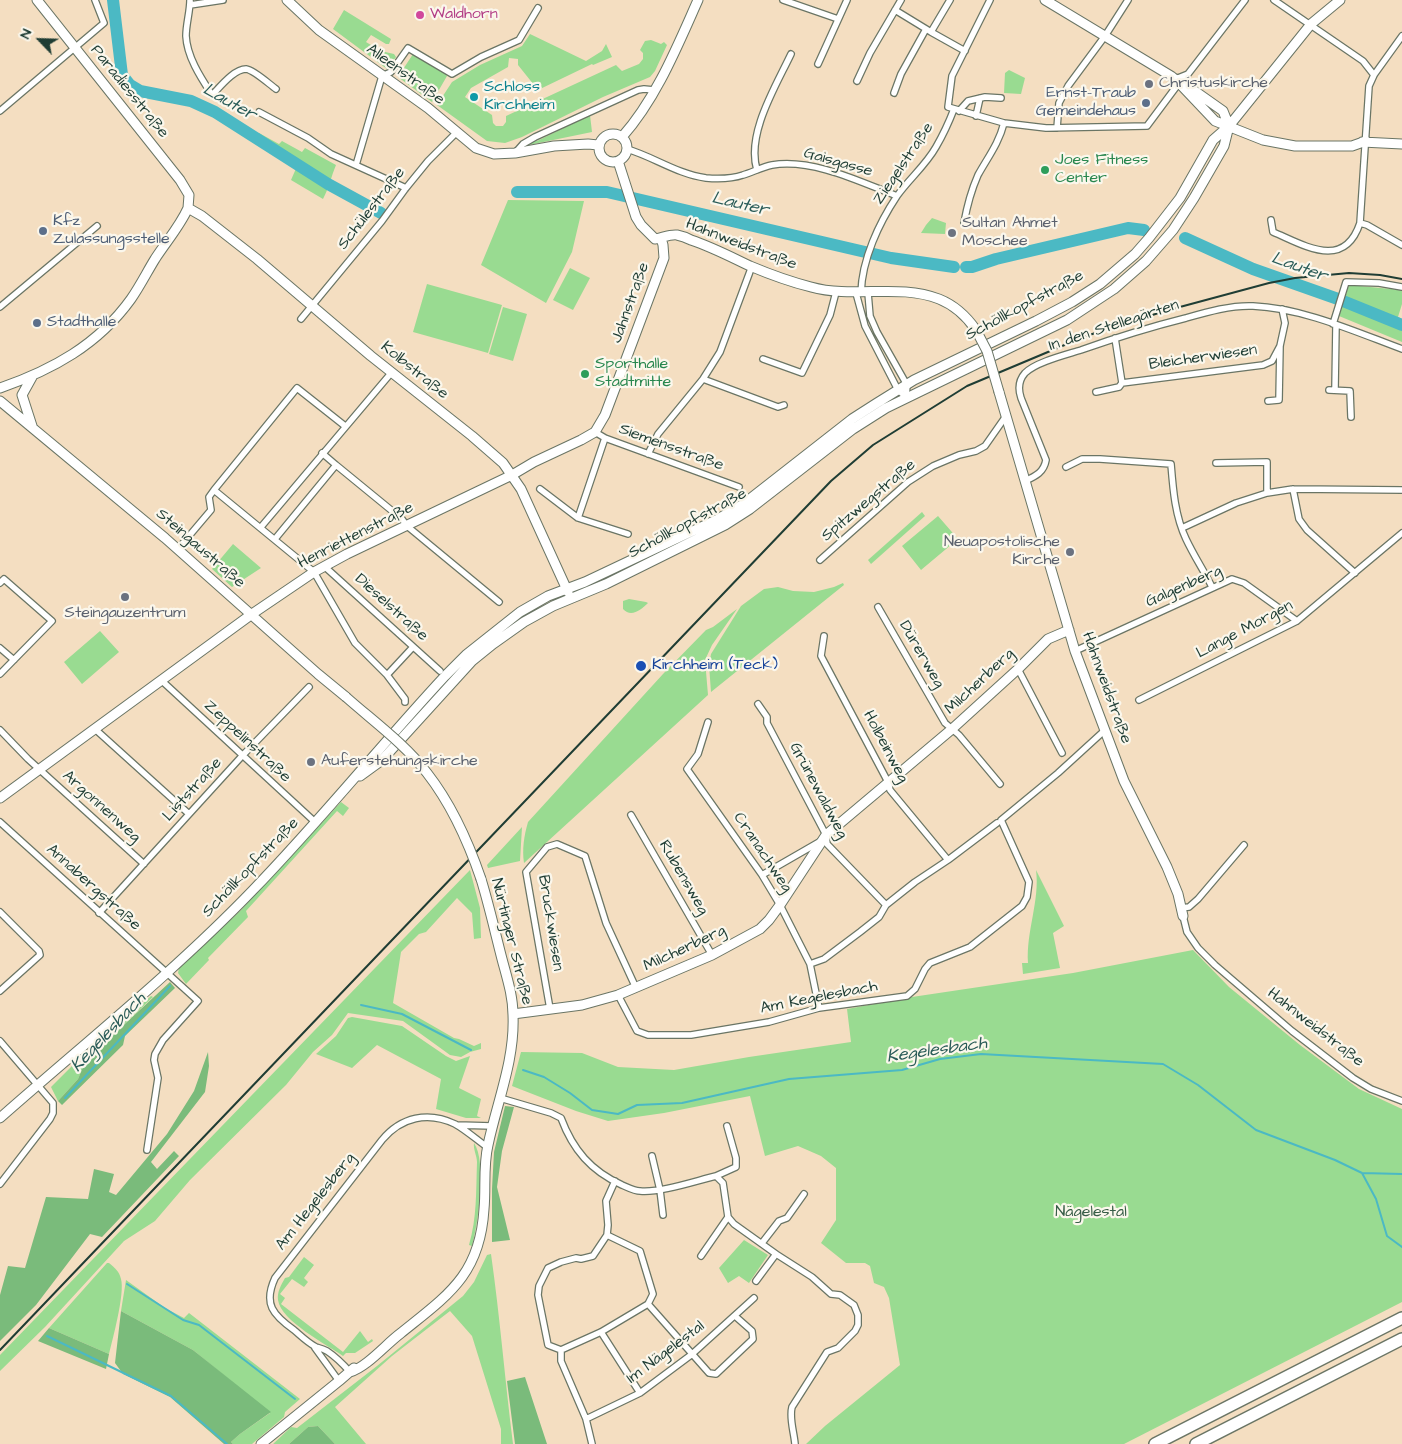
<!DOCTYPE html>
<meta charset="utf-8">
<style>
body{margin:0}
#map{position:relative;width:1402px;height:1444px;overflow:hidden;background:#f4dec1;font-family:"Architects Daughter",sans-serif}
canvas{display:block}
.north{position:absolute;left:15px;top:15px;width:50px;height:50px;-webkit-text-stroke:4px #fbf7ec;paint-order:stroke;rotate:294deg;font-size:14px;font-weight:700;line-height:20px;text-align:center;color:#1f3d34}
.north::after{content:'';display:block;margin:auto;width:18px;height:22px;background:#1f3d34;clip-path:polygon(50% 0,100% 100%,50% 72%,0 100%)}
</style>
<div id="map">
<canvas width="1402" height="1444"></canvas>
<div class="north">N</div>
</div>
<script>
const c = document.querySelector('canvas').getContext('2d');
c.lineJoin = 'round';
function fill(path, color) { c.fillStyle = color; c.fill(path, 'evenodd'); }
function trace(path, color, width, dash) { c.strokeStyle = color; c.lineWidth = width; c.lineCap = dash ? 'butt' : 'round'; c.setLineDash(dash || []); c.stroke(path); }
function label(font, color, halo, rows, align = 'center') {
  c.font = font + ' "Architects Daughter",sans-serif'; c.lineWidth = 4.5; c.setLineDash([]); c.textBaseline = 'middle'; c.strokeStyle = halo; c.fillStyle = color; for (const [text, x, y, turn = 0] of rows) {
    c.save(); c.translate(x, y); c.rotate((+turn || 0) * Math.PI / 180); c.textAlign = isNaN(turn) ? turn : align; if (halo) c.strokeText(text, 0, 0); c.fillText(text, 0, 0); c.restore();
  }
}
fill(new Path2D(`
 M344,10l47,29 -2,5h-3l-15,-9 -5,7 15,9 13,3 2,3 -9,12 -54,-40z
 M530,34l56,27 16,-10 4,-7 6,13 -19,8 -1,-1 -54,26 -20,-25v-6l-9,-1 -1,9 -37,21 -6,9 27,18 1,8 3,3h7l3,-4v-6l110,-51 6,6 17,-7 4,-5v-6l-3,-3 5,-9 6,-1 10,4 3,-2 3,3 -12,26 -5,6 -47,20 -81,40 -17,6 -18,-2 -50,-36 15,-23 28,-17 42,-19z
 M413,54l32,19 2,3 -15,26 -34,-25z
 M1009,70l16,8 -4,16 -17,-1 1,-20z
 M590,115l2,17 -68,14 11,-7 2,2z
 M259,133l20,11 3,-3 20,11 3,-4 31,17c-5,12 -7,23 -13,34l-32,-19 7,-16 -45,-23z
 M508,200l76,1 -12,51 -26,51 -65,-38z
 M932,218l14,5 -1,11 -24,-1 5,-8z
 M570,268l20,10 -17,32 -20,-10z
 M427,284l75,21 -14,48 -75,-21z
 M1349,285l53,5v14l-4,13 4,2v23l-63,-26z
 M503,307l24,7 -14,47 -24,-7z
 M922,512l3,4 -54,48 -3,-4z
 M938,516l20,23 -37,31 -19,-24z
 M233,544l28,24 -29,19 -20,-18z
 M843,583l1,2 -133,107 -2,-27 2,-11 30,-48 23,-17 14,-2 15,4 21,1 20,-5z
 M629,599l17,3 2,1c-7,7 -17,15 -25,6v-8z
 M737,609l-25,36 -7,15 3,35 -184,168c-2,-14 0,-27 4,-41l135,-148 43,-44 7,-3z
 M100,631l19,21 -37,32 -18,-22z
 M341,802l8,6 -6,8 -6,-5 -91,100 2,6 -40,41 1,2 -23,24 -8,-11 1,-5 62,-58z
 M522,827l-2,34 -32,7 -1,-3z
 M470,870l10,38 1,30 -7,1 -2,-26 -15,-15 -31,34 -7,2 -18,18 -8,51 61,35 5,1 15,7 7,-3v6l-11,3 -9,5 -11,-2 -47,-34 -55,-8 -16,22 -19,17 -27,33 -96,95 -35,41 -31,20 -79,86 -45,44v-16z
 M1036,870l28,56 -11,7 7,35 -37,6 -1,-11h6c-2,-32 12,-62 8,-93z
 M1193,950l36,37 71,58 59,44 43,20v193l-278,142h-318l19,-18 75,-61 -11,-67 -5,-11 -10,-4 -4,-17 -5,-3h-19l-25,-20 15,-23v-52l-15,-12 -23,-10 -33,10 -15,-60 -86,17 -56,8 -32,-10 -64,-25 9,-34 61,1 36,14 56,3 75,-13 102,-15 -4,-33 65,-12 161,-24z
 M151,996l2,1 -67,63 -5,-1z
 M352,1017l50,9 44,30 10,5 14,-5 -11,32 22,11 -4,17 4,2h-15l-30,-9 5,-30 -64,-34 -25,23 -36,-14 20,-18 12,-18z
 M80,1063h5l-7,16 -20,22 -7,-14 21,-21 7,1z
 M474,1143c13,18 4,82 -2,103l-3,-1c8,-27 7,-54 8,-83 0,-6 -4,-13 -3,-19z
 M744,1240l24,15 -19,28 -10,-7 -11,7 -9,-15z
 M491,1254c9,63 14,127 22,190h-12v-15l-29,-93 -22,-25 -58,45 -57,51 31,37h-31l-17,-18 -10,1 -19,17h-16l18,-17 6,1 80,-62 86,-70 11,-14 13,-27z
 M304,1257l10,8 -10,13 4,4 -4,5 -12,-8 -12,15 5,4 -4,6 62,48 17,-21 8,11 4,-3 1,2 -18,12h-9l-3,3c-17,-12 -62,-35 -65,-56 -1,-8 3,-15 7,-22l4,-1z
 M107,1263h2c6,5 10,8 12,16 4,14 -8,59 -12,75l-60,-26z
 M126,1280l39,28 19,10 5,-5 111,86 -15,13 -1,5 -32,27h-19l-2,-2 9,-8 30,-21 -77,-63 -72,-39z`), '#99db91');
fill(new Path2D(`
 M170,982l5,6 -50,48 -2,9 -61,60 -4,-4 20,-22 8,-19z
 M208,1052l1,14 -4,26 -54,70 6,7 17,-18 5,5 -77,81 -12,-3 -54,71 -36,36v-46l8,-29 17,2 21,-71 42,2 6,-30 20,5 -5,18 7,3 51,-61 27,-43z
 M505,1106l9,1 -12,44 -5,36 13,53 -18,2v-53l2,-37z
 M121,1311l72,39 78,62 -31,22 -9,8 2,2h-9l-54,-47 -47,-23 -8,-11z
 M49,1328l60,26 -3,15 -68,-28z
 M525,1377l22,67h-32l-8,-63z
 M318,1426l17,18h-46l19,-17z`), '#7abb7b');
trace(new Path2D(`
 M361,1005l41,9 69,36
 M523,1070l21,7 26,16 22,17 26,4 19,-9 45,-2 107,-24 113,-9 38,-11 41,-5 182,10 35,21 58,45 79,30 27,13 40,1
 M65,1098l105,-112
 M1362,1173l14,26 11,37 15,11
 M127,1284l56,36 16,5 96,74
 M47,1336l124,60 56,48`), '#4bb9c4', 2);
trace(new Path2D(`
 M113,0l9,75 8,10 10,6 51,10 24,11 113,72 53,29
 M517,192h90l284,66 63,9
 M1185,238l68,31 85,30 64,26
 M966,267h6l24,-8 132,-31 16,2`), '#4bb9c4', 12);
const street = new Path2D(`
 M190,0c0,12 -4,24 -4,36 1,21 15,42 26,59 8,-8 22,-26 34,-26 8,1 23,15 30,20
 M783,0l55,19
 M990,0l-38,76 -4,31 56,16 42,5 101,-2 32,-43
 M1274,0l89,61 11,14
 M190,5l33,-5
 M895,10l36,22 34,19
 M931,32l19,-32
 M818,64l29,-64
 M1172,77l6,1 10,-4 57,-74
 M857,81l13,-28 31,-53
 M894,93l7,-19 25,-45
 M0,111l104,-88 -9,-23
 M959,111l9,-10 17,-4 16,1
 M259,112l49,26 23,16 75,34
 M976,116l4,-18
 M1057,128l2,-25 9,-17 37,-50 23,-36
 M627,149c27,8 50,25 79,29 12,1 25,1 37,-3 10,-3 19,-8 29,-10 40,-7 89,17 125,31
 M515,153l8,-9 12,-7 103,-47 6,-1 10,1
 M356,165l26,-89 9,-4 17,-24 44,26 29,-17 38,-17 19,-32
 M757,170c-11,-36 19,-84 34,-116
 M1271,220l2,12c31,13 71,39 87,-9l9,-137 5,-11 28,-39
 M964,223c3,-17 7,-32 14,-48 10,-18 21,-32 26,-52
 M1360,223l7,2 35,20
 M856,293l9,33 33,64 8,7
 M861,293c1,-34 18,-70 36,-97 12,-17 29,-31 39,-49 7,-12 13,-25 18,-38
 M868,293l2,23 7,16 30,53 -1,12
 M0,307l97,-81
 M301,319l81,-98 24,-33 22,-27 28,-28
 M1333,324l13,-42 33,1 23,4
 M1115,338l7,45 141,-18 9,-4 8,-15
 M763,359l39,14 28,-58 6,-23
 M703,379l75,28 6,-2
 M1335,389l1,-64
 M1329,390l21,1 1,26
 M1096,392l23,-5 3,-4
 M1268,401l11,-1 1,-54 5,-23 -3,-14
 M595,432l10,6 134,49
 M648,454l10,-20 45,-55 17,-27 32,-86
 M1216,463l51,-1v31
 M336,465l66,54 5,7 92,76
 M1066,467l16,-8h18l71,5c2,25 4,52 15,75 8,17 18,32 26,48
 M1025,481c11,-5 19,-9 21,-21l-25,-62c-3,-9 -3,-17 4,-25 11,-11 40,-18 56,-23 34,-12 69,-23 105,-32 21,-6 45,-13 67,-12 50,2 103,26 149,43
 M540,489l38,29 50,16
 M1293,489l6,30 8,11 48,43
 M214,490l100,82 41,71 32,32 18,24v3
 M578,518l27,-80
 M261,527l131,-155
 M1182,528l54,-25 31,-10 26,-4 109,1
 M275,539l61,-74 -14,-12
 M178,549l33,-39 -2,-13 5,-7 83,-102 48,38
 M820,560l88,-78 25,-16 26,-11 17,-4 9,-5 21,-30
 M324,566l116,105
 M0,583l4,-4 48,42 -52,53
 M878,607l67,116 14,12 41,49
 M824,636l-3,20 67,126 2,8 58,70
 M0,648l14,12
 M1075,651l157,-72 12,4 53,38
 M1018,669l44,84
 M387,675l26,-28
 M161,680l154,142
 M1139,700l158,-79 105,-88
 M758,704l9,13v6l59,112 1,9 59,61
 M708,722l-10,32 -11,15 75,106 18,30 30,59 9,44
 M95,729l94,85
 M0,730l28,29 116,105
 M631,815l81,140
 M0,822l198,179 -35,39 -8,14 -1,6 4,18 -11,72
 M762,875l59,-34
 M1181,908l8,-1 9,-8 46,-54
 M0,912l39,39 1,4 -40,36
 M99,913l143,-157 67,-69
 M1183,916l4,16 11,16 17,17 77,66 61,47 18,11 31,12
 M810,964l14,-5 36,-27 19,-15 7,-12 29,-23 33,-22 49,-37
 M618,995l19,36 11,4h43l78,-13 50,-14 88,-12 8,-7 10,-20 5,-6 40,-16 52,-41 5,-9 2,-15 -28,-62 57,-47 46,-42
 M550,1009l-24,-137 21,-25 10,-3 28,12 21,67 30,65
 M0,1041l53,62v10l-3,6 -50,65
 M500,1098l51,15 10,5c12,32 30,53 61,67 5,2 12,6 18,6 20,2 55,-10 76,-15l7,7 5,34 6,7 42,30 36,23 19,17 9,1 14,10 4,10v10l-3,6 -17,17 -11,4 -35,55c-3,11 2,25 3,37
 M457,1125l35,1
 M652,1156l8,34 3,25
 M716,1176l20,-9v-9l-9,-32
 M762,1243l17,-22 8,-3 17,-24
 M701,1256l27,-39
 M756,1281l20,-27
 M648,1304l61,69 7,1 37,-35 -1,-8 -17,-15
 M601,1332l39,61
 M315,1348l24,33
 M561,1350l40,-18 47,-28 5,-10 -13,-43 -33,-16
 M350,1372c-7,-8 -14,-15 -23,-21 -4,-2 -8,-3 -11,-4 -8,-4 -15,-11 -22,-17 -21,-15 -31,-26 -19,-52l107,-138c19,-23 46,-29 73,-16 11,6 22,16 32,23
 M586,1419l54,-26 51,-38 63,-57
 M592,1444l-6,-25 -25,-58v-11l-13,-5 -10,-50 1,-9 9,-18 13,-6 15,-4 5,1 12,-3 14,-21 1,-10 -2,-24 9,-20`);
const secondary = new Path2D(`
 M287,0l32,30 109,78 48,40 18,6 21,-1 39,-7 34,-2 10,1
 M1045,0l126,76 8,7 36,38 48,19 32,6h57l14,-5
 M1182,84l7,3 34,24 6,15
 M599 148a14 14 0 1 1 28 0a14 14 0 1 1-28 0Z
 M622,137c34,-38 55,-90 76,-137
 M1362,142l40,2
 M618,161l18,56 5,8 14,14c7,-1 15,-5 22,-4 5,1 10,3 14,5 21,7 40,17 59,26 19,8 41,16 61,21 43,12 87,-4 128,12 15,6 28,18 37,31
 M188,208l14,8 55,43 114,97 101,80 31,27 18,26 47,103
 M0,388c52,-18 98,-43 131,-89 9,-13 16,-27 24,-40 11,-17 25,-33 33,-51l1,-13 -9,-15 -143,-180
 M999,392l76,259 49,130 43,86 11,27 5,22
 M0,401l165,137 153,136 28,23
 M32,426l-10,-31 10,-18
 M360,776l22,-16 90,-99 21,-17 31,-22 29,-16 53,-22 119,-59 25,-16 103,-80 33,-21 181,-88 47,-31 32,-28 27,-31 21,-32 30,-52 5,-20
 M0,798l252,-184 62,-42 33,-18 165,-79 22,-13 47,-22 14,-8 10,-17 59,-157 -1,-13 -2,-7
 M513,1014l69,-9 36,-10 94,-40 48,-26 9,-9 11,-15 46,-70 126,-106 66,-60 30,-30 21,-9
 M0,1118c85,-75 174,-146 253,-228 67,-69 127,-144 192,-214l22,-22 53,-42 28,-16 37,-14 133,-63 24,-14 110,-86 25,-16 37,-23 122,-59 36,-19 28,-18 35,-30 14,-16 31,-40 33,-58 16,-14 82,-102 29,-24
 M350,1372c17,-5 36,-28 51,-39 47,-38 79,-58 83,-124 2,-21 -1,-43 4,-64 9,-43 27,-85 25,-130 0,-19 -6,-37 -11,-56 -7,-27 -13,-54 -21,-80
 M261,1444l78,-63 15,-13`);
const highway = new Path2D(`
 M1155,1444l247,-126
 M1196,1444l206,-105`);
trace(street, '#6a7565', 8);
trace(secondary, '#6a7565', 11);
trace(highway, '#6a7565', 14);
trace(street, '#fff', 5.5);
trace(secondary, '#fff', 9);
trace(highway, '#fff', 11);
trace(new Path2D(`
 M0,1350l831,-869 42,-36 94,-59 119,-50 79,-25 104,-28 26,-5 54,-5 31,2 22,4`), '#1f3d34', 2);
const secondaryBridge = new Path2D(`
 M976,330l11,21 12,41
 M346,697c27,24 59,47 81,76 25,32 41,68 54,106`);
trace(secondaryBridge, '#6a7565', 11, []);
trace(secondaryBridge, '#fff', 9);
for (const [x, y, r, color] of [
 [420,15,5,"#d1479c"],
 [1149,84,5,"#6b7280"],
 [474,97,5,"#0f9aa8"],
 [1146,103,5,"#5c6f8a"],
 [1045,170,5,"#2e9e5b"],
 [43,231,5,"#5c6f8a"],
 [952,233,5,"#6b7280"],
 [37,323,5,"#5c6f8a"],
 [585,374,5,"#2e9e5b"],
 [1070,552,5,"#6b7280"],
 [125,597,5,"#6b7280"],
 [641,666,6,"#1a4fb4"],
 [311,762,5,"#6b7280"]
]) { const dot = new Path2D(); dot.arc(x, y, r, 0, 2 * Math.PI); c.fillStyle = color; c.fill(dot); trace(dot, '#fbf7ec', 2); }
label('16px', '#b23c85', '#fbf7ec', [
 ["Waldhorn",430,15]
], 'left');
label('16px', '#1f3d34', '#fbf7ec', [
 ["Alleenstraße",405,75,36],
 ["Paradiesstraße",129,92,51],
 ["Gaisgasse",838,163,16],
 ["Ziegelstraße",904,164,-56],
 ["Schülestraße",372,209,-52],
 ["Hahnweidstraße",741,245,21],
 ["Jahnstraße",631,303,-70],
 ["Schöllkopfstraße",1025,306,-28],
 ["In den Stellegärten",1114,326,-18],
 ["Bleicherwiesen",1203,358,-8],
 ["Kolbstraße",414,371,39],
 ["Siemensstraße",671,448,20],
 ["Spitzwegstraße",869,501,-40],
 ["Schöllkopfstraße",688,524,-28],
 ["Henriettenstraße",356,536,-27],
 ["Steingaustraße",200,549,41],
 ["Galgenberg",1184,587,-24],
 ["Dieselstraße",391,608,42],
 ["Lange Morgen",1245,630,-28],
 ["Dürerweg",921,655,60],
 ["Milcherberg",980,682,-43],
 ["Hahnweidstraße",1106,688,70],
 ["Zeppelinstraße",247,742,43],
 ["Holbeinweg",885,747,62],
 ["Liststraße",193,790,-48],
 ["Grünewaldweg",818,791,62],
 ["Argonnenweg",101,807,42],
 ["Cranachweg",762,853,56],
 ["Schöllkopfstraße",251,868,-46],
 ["Rubensweg",683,878,60],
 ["Annabergstraße",93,888,42],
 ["Bruckwiesen",550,923,81],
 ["Nürtinger Straße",511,942,76],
 ["Milcherberg",685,949,-25],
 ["Am Kegelesbach",819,998,-11],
 ["Hahnweidstraße",1315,1028,38],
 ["Am Hegelesberg",316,1202,-52],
 ["Im Nägelestal",666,1353,-37]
]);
label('16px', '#5b616d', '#fbf7ec', [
 ["Christuskirche",1159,84],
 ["Sultan Ahmet",962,224],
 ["Moschee",962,242],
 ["Neuapostolische",1060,543,"right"],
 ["Kirche",1060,561,"right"],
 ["Steingauzentrum",125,614,"center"],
 ["Auferstehungskirche",321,762]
], 'left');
label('16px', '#0d838f', '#fbf7ec', [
 ["Schloss",484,88],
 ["Kirchheim",484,106]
], 'left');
label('16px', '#4e5e75', '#fbf7ec', [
 ["Ernst-Traub",1136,94,"right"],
 ["Gemeindehaus",1136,112,"right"],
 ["Kfz",53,222],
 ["Zulassungsstelle",53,240],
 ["Stadthalle",47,323]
], 'left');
label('16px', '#27864d', '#fbf7ec', [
 ["Joes Fitness",1055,161],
 ["Center",1055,179],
 ["Sporthalle",595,365],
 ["Stadtmitte",595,383]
], 'left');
label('16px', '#164399', '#fbf7ec', [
 ["Kirchheim (Teck)",652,666]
], 'left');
label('16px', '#375d47', '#fbf7ec', [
 ["Nägelestal",1091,1213]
]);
label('italic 18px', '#2a5c58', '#fbf7ec', [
 ["Lauter",229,103,29],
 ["Lauter",740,205,13],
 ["Lauter",1299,268,20],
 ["Kegelesbach",109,1033,-47],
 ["Kegelesbach",937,1051,-8]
]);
</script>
